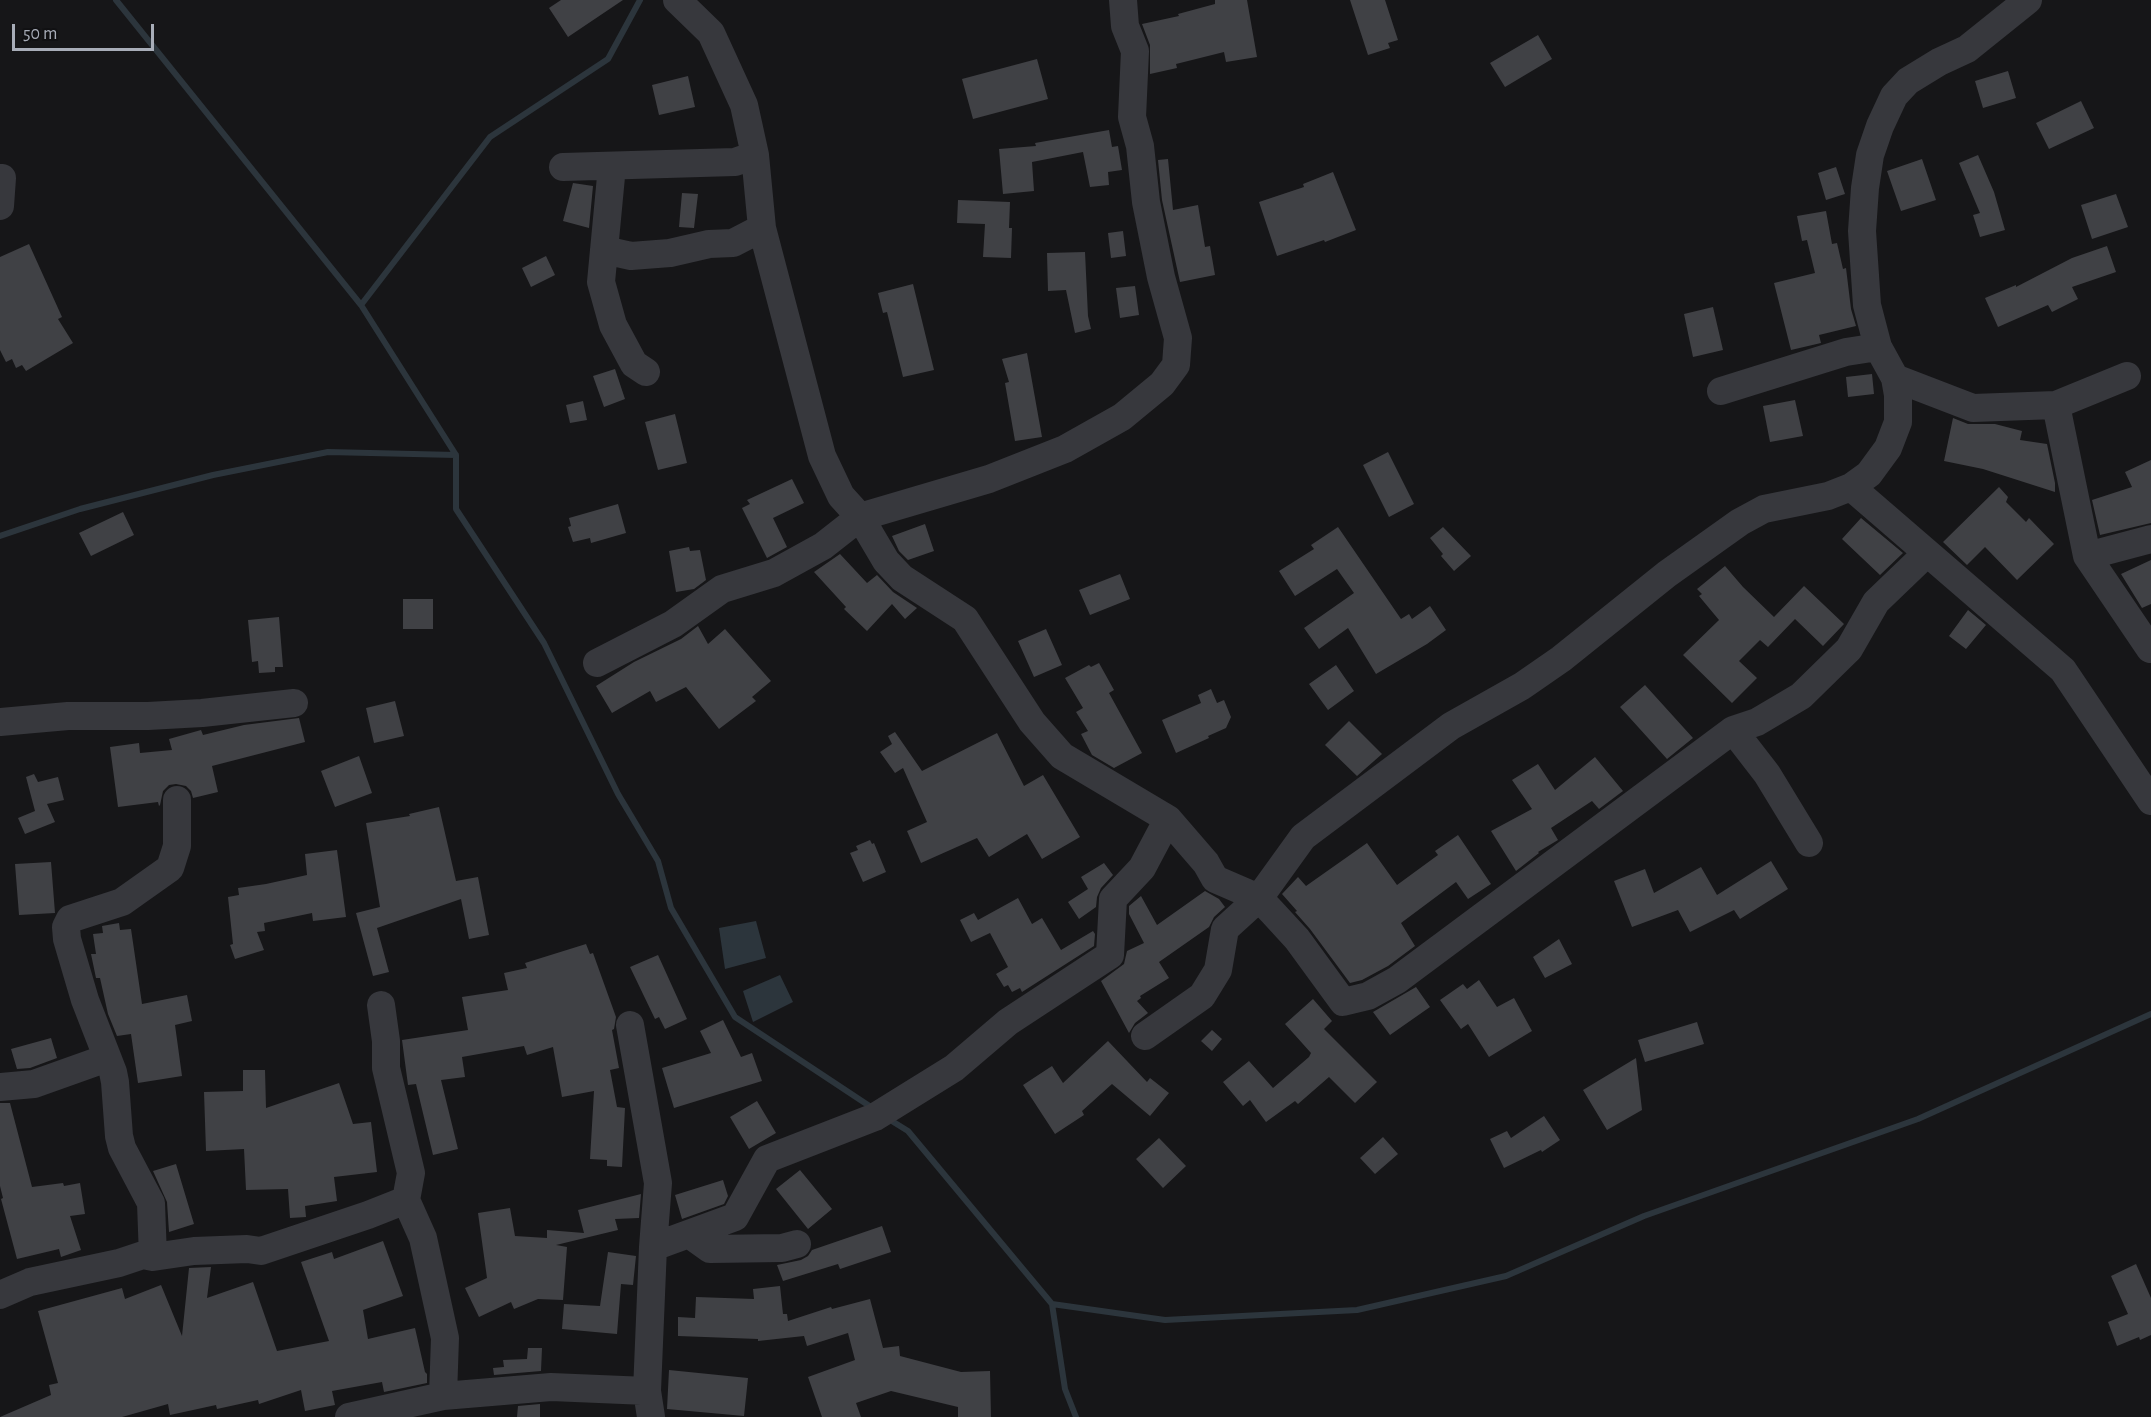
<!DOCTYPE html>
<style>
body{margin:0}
#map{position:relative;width:2151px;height:1417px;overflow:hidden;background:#161618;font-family:"Alegreya Sans",sans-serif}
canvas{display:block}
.scale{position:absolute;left:12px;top:24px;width:142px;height:27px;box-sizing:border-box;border:3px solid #a8adb8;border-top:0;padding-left:8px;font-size:18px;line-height:21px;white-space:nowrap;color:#a8adb8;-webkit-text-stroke:4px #111113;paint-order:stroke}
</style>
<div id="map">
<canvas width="2151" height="1417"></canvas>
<div class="scale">50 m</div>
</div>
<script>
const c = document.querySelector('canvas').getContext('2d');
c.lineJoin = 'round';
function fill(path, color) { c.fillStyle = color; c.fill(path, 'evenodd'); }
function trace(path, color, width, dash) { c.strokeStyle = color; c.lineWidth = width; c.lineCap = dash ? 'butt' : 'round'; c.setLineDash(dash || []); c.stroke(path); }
fill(new Path2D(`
 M756,921l10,37 -41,11 -6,-41z
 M780,975l13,27 -40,20 -10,-31z`), '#2c353c');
trace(new Path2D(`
 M116,0l245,305 95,150v54l88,134 74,151 40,67 13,47 64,109 139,92
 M361,305l129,-168 118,-78 32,-59
 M0,536l80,-27 133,-34 115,-23 128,3
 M887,1118l21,13 144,173 13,85 11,28
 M1052,1304l113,16 192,-10 149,-34 138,-60 274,-97 233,-105`), '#2c353c', 6);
fill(new Path2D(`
 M561,0h62l-55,37 -19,-29z
 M1215,0h32l10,57 -31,5 -2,-10 -48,12 1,4 -27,6v-29l-8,-21 37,-8 -1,-2 37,-10z
 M1350,0h35l13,40 -10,3 2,5 -22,7z
 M1538,35l14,24 -47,28 -15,-24z
 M1037,59l11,40 -75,20 -11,-40z
 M2008,71l8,27 -33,10 -8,-27z
 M688,76l7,31 -36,8 -7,-30z
 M2081,101l13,27 -45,21 -13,-26z
 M1109,130l3,17 6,-1 4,24 -14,2 1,13 -19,2 -7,-35 -51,10 2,29 -31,3 -4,-45 37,-3 -1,-3z
 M1978,155l16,37 11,38 -25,7 -7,-22 7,-2 -21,-50z
 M1168,159l5,51 25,-5 7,42 5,-1 5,29 -35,7 -18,-82 -4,-40z
 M1922,159l14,41 -35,11 -14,-40z
 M1836,167l9,27 -19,6 -8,-27z
 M1333,172l23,58 -31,12 -1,-2 -47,16 -18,-54 45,-15 -1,-3z
 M573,183l20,3 -4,42 -26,-7z
 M682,193l16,1 -4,34 -15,-1z
 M2116,194l12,33 -36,12 -11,-34z
 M958,200l52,2 -1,26h3l-1,30 -28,-1 2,-33 -28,-1z
 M1826,211l6,33 5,-1 6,26 3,-1 5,41 5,17 -37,9 2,8 -30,7 -17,-67 41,-10 -8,-33 -5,1 -5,-25z
 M1123,231l3,25 -15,2 -3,-25z
 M29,244l33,73 -4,2 15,24 -47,28 -4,-6 -6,3 -4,-9 -6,3 -6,-12v-93z
 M2107,246l9,26 -44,15 6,12 -26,13 -4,-7 -50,22 -13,-29 31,-13v2l56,-29z
 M1085,252l3,64 3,13 -16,4 -9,-43 -18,1 -1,-38z
 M546,256l9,19 -24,12 -9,-19z
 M913,284l21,86 -31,7 -16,-65 -4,1 -5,-20z
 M1135,286l4,29 -19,3 -4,-30z
 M1713,307l10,43 -30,7 -9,-43z
 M1027,353l15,84 -27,4 -10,-58 4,-1 -7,-23z
 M615,369l10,30 -21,8 -11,-31z
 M1872,374l2,20 -26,3 -2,-20z
 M1795,400l8,36 -33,6 -7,-36z
 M583,401l4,19 -17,3 -4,-18z
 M675,414l12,49 -29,7 -13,-48z
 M1953,418l15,6h27l27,7 -2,9 27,4 8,39v9l-72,-23 -39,-8z
 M1388,452l26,52 -25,13 -26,-52z
 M2151,460v63l-51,12 -8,-35 40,-13 -7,-15z
 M792,479l12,24 -31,15 14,29 -20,11 -25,-50 8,-4 -3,-4z
 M1999,487l9,10 -2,5 20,20 3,-4 25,26 -37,36 -32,-33 -18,18 -24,-23z
 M618,504l8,29 -35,10 -1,-5 -17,4 -5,-15 3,-1 -2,-8z
 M123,512l11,23 -43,21 -12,-23z
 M1861,518l42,35 -23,22 -38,-36z
 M925,524l9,27 -26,9 -9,-9 -7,-15z
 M1338,527l63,92 8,-5 3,5 18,-13 16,24 -19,14 -51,30 -28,-46 -29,21 -15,-21 50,-35 -17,-24 -42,27 -16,-25 35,-22 -3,-4z
 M1443,527l28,29 -17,15 -13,-15 2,-2 -13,-16z
 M689,547l1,4 10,-1 6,30 -12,9 -18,3 -7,-41z
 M840,554l27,29 10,-8 16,17 24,16 -12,11 -13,-15 -25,27 -23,-22 2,-2 -32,-35z
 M2151,560v44l-9,4 -21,-34z
 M1725,566l18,21 31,30 30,-31 40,38 -21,22 -28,-27 -27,28 -8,-7 -21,21 18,17 -25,25 -49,-48 36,-35 -20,-24 3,-2 -5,-5z
 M1120,574l10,25 -40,16 -11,-25z
 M403,599h30v30h-30z
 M1968,610l18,15 -20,24 -17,-13z
 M279,617l4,50h-8v5l-16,1 -1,-12 -6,1 -4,-42z
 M698,626l10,18 17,-15 46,52 -19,16 4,4 -37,28 -33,-42 -30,15 -6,-11 -38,22 -16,-27 38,-24 47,-23z
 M1046,629l16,36 -28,12 -16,-36z
 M1099,663l15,27 -5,3 33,60 -28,15 -22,-13 -11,-21 7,-3 -12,-19 7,-4 -18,-30 24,-13 2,2z
 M1336,665l18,26 -26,19 -19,-26z
 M1645,685l48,53 -26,21 -47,-52z
 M1211,689l6,14 7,-3 7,17 -5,11 -18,8 1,2 -33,15 -14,-33 39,-17 -3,-8z
 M395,701l9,35 -30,7 -8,-35z
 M299,718l6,24 -93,24 6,26 -25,6 -2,-7 -5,-5 -10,-2 -7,1 -6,6 -3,14 -1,1 -1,-4 -40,5 -8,-60 29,-4 1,10 32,-3 -3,-11 32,-9 2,5 41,-10z
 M1349,721l33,33 -25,22 -32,-31z
 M895,732l27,39 75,-38 27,53 19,-11 37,62 -38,22 -15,-25 -38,23 -12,-19 -56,25 -14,-32 20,-9 -24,-54 -8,5 -15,-21 12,-8 -4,-8z
 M359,756l13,37 -37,14 -14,-36z
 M1595,757l28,34 -24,18 -7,-8 -41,27 7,12 -20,12 1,1 -23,18 -25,-40 41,-22 -20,-29 26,-16 17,26z
 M34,774l4,8 20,-5 6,23 -17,4 8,18 -30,12 -7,-16 17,-7 -9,-34z
 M439,807l17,74 22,-4 11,58 -20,4 -8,-40 -84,29 12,44 -16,4 -17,-63 24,-6 -14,-84 44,-7 -1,-2z
 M1458,835l33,49 -23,15 -12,-17 -55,41 14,23 -27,20 -26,14 -12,3 -40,-54 -15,-17 2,-1 -15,-17 16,-17 8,9 61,-43 30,42 41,-30 -3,-4z
 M870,840l2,4 2,-1 12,29 -23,10 -13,-29 8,-3 -2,-4z
 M337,850l9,67 -33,4 -1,-8 -48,10 1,8 -8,1 7,18 -29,9 -5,-14 3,-1 -5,-47 11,-2 -1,-7 28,-4 41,-9 -2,-21z
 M1771,861l17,28 -48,30 -6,-9 -44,22 -12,-22 -46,17 -18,-46 31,-12 9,24 47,-26 16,28z
 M51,862l4,51 -36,2 -4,-51z
 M1104,863l9,12 -12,13 -4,9 -1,10 -17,12 -11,-17 20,-13 -7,-12z
 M1205,891l14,8 6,8 -11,10 -5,10 -50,35 10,16 -29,18 1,2 -4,3 11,12 -13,10 -6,10 -28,-52 23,-17 3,-13 17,-8 -15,-29v-8l12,-10 16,29z
 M1018,898l14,26 10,-6 19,32 32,-19 2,3 -1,12 -72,46 -2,-4 -8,4 -4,-7 -4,2 -8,-13 12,-7 -18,-34 -19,9 -11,-22 14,-7 4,7z
 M119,923l1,7 11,-1 11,75 45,-9 5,26 -17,4 7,51 -44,7 -7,-49 -14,2 -9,-22 -8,-36h-4l-5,-24h5l-3,-20 10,-1 -1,-7z
 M1559,939l13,25 -27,14 -12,-21z
 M586,944l4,10 3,-1 23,64 -2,12 -2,1 7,38 -9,2 7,37 8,1 -3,59 -15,-1v-6l-17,-1 4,-68 -32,6 -9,-50 -26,8 -3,-9 -62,11 3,20 -24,3 17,69 -25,6 -17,-71 -8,1 -6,-45 66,-10 -6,-33 46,-7 -4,-17 23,-5 -2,-5z
 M658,955l29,64 -22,10 -6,-12 -4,2 -25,-52z
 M1479,980l18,27 17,-9 18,33 -43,26 -21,-33 -7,5 -21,-29 23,-16 4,5z
 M1416,987l14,20 -40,28 -17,-23z
 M1313,999l19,22 -8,8 53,53 -22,21 -26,-26 -31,27 -3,-3 -29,21 -16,-22 -7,6 -20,-24 26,-21 24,27 36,-31 2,-4 -26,-29z
 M723,1020l18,37 11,-4 10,28 -88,27 -12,-40 49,-15 -11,-22z
 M1697,1022l7,22 -59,18 -7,-22z
 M1212,1030l10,9 -10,12 -11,-10z
 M51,1038l6,20 -27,10 -13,1 -6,-20z
 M1108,1041l39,41 3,-4 19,15 -19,23 -38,-32 -30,27 2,4 -29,19 -32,-49 29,-19 11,17z
 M1636,1058l6,52 -35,20 -24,-40z
 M243,1070h22l1,38 73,-25 14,41 18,-2 6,50 -43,5 3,24 -32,5 1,11 -16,1 -2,-29 -42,1 -2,-41 -38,2 -2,-59 39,-1z
 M757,1101l19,32 -27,16 -19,-32z
 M0,1103h10l22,84 31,-4 1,3 16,-3 5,31 -15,2 11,34 -20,7 -2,-8 -42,10 -16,-60 2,-1 -3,-12z
 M1544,1116l16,24 -18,12 -1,-2 -37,18 -14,-29 17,-8 4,7z
 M1383,1137l15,17 -23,20 -15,-16z
 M1159,1138l27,28 -23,22 -27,-29z
 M176,1164l18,60 -25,8 -2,-30 -14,-31z
 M800,1170l32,39 -24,20 -32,-40z
 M723,1180l5,16 -4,8 -42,15 -7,-24z
 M641,1194l-2,24 -24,1 3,11 -62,15 11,2 -4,53 -25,-1 -24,10 -3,-7 -32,15 -14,-29 22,-10 -9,-65 32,-5 5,28 32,2v-8l37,3 -6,-23z
 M882,1226l9,26 -51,17 -2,-5 -55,17 -6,-16 24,-5 7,-4 4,-6z
 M383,1241l20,55 -40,14 5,29 47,-11 10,44 2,2v9l-43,9 -2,-10 -50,9 3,14 -30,6 -4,-21 -42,14 -1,-4 -41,9 -1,-4 -46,10 -2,-11 -46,13h-122l51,-22 -2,-10 9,-2 -20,-72 84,-23 3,11 36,-14 21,51 7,-68 22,-1 -4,31 46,-16 24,69 52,-10 -28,-79 31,-10 2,7z
 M608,1252l28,4 -3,29 -12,-1 -4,50 -55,-5 2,-25 36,2z
 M2136,1264l15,34v37l-11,5 -1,-3 -22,9 -9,-24 20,-8 -17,-38z
 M780,1286l3,28h4l1,7 43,-14 1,2 38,-10 13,49 16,-2 1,10 61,16 29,-1 1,46h-33v-10l-67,-16 -35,12 5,14h-39l-14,-40 47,-17 -7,-27 -41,13 -3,-10 -46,5v-2l-80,-3v-19l17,1 1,-21 58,2 -1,-10z
 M528,1348h14l-1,23 -47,4 -1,-7 11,-1 -1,-7 24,-1z
 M669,1370l79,8 -4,38 -77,-7z
 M540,1404v13h-23l1,-11z`), '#404145');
trace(new Path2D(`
 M677,0l34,33 33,72 11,50 7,73 60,228 19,40 19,21 26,44 16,17 63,41 67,103 30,34 106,63 38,44 9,16 44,19 15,16 23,25 46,63 25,-6 29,-16 336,-250 34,44 42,69
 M612,166l-11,116 12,43 21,39 12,8
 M563,167l172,-5 20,-7
 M0,206l2,-28
 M604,250l27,6 39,-3 39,-9 24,-1 29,-15
 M1895,378l78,30 83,-3 71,-29
 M1721,391l125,-39 32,-5
 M2056,405l31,151 63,93
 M1851,487l212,183 88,131
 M2087,556l64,-17
 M597,663l76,-39 49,-35 52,-16 49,-27 37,-29 129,-38 76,-30 57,-32 40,-33 14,-19 2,-27 -17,-61 -15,-75 -6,-56 -8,-29 3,-66 -10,-25 -2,-26
 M0,722l68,-6h80l54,-3 92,-10
 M1733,730l24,-8 44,-26 48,-47 27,-47 51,-49
 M630,1025l28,158 -5,64
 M1145,1036l57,-40 16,-26 7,-41 34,-31 44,-61 148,-111 71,-40 39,-27 106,-85 73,-52 24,-13 64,-13 23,-9 18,-13 19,-26 10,-26v-27l-3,-17 -17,-31 -11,-42 -5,-74 3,-43 5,-33 10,-29 14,-30 14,-15 31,-19 28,-13 61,-49
 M0,1087l34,-3 73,-26
 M406,1200l17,38 22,100 -2,58
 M689,1234l21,15 72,-1 15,-4
 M153,1257l-2,-54 -29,-55 -3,-12 -4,-54 -2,-10 -28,-72 -18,-61 -1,-12 4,-8 52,-17 48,-34 7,-22v-46
 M0,1295l30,-13 89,-19 24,-8 10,2 41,-6 53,-2 14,2 107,-36 38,-15 5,-27 -25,-105v-27l-5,-36
 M349,1417l94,-21 108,-9 96,4
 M651,1417l-4,-26 6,-144 82,-30 32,-58 108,-42 79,-49 54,-46 102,-67 3,-56 29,-31 26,-49`), '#37383d', 28);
</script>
